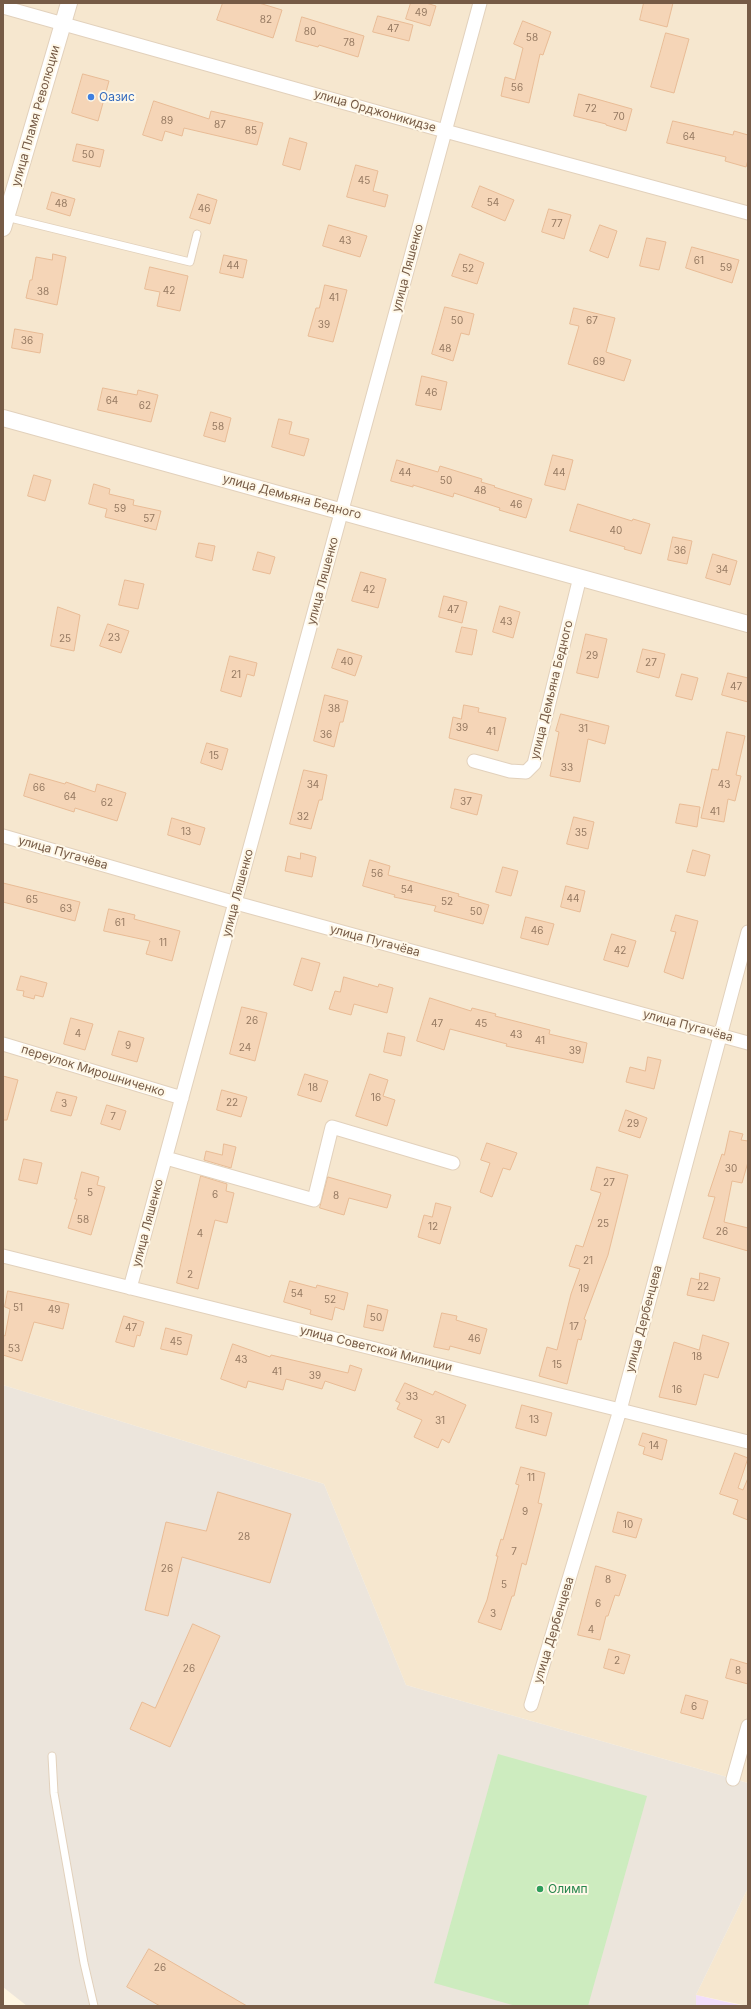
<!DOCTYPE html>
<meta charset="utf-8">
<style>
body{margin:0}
#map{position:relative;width:751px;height:2009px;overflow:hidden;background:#fef5e1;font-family:Inter,sans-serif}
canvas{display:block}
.frame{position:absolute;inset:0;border:4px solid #765b46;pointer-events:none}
</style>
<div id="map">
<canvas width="751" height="2009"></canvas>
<div class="frame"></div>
</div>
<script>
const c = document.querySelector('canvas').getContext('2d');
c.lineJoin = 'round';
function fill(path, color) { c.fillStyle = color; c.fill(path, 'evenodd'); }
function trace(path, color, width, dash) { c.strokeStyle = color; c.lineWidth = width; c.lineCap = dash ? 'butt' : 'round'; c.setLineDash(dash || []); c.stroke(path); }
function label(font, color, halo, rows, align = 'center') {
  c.font = font + ' Inter,sans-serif'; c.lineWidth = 4; c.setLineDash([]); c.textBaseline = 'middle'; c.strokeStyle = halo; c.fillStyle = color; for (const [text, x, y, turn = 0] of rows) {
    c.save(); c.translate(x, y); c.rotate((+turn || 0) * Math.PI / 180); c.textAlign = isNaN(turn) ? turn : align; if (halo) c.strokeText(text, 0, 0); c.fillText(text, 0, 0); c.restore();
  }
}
fill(new Path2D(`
 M3,3h745v1780l-342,-98 -82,-201 -321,-99z
 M748,1888v118l-52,-11z`), '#f6e7cf');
fill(new Path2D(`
 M3,1385l321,99 82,201 342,98v105l-52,107v11h-669l-24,-19z`), '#ece5dc');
fill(new Path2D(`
 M696,1995l48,11h-48z`), '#f2defa');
fill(new Path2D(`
 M498,1754l149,42 -59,210h-72l-82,-23z`), '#cdecbf');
const building = new Path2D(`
 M223,3h36l23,7 -9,28 -56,-18z
 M411,3h15l10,3 -6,20 -24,-7z
 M644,3h29l-6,24 -27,-7z
 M378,16l35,9 -4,16 -36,-9z
 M302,17l62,19 -6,21 -39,-12 -1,2 -22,-6z
 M523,21l28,11 -8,23 -3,-1 -11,49 -28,-7 4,-19 10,3 8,-32 -9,-4z
 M666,33l23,6 -15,54 -23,-6z
 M83,74l26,7 -11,40 -26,-8z
 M579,94l53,15 -6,22 -20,-6v-1l-32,-8z
 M154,101l55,18 2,-8 52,12 -6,22 -73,-17 -2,8 -17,-5 -3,10 -19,-6z
 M673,121l60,14 1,-4 14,4v25l-2,7 -21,-6 1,-4 -59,-14z
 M290,138l17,5 -7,27 -17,-5z
 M77,144l27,6 -4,17 -27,-6z
 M356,165l22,6 -5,20 15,4 -3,12 -38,-10z
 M480,186l34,14 -9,21 -33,-14z
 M52,192l23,7 -5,17 -23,-7z
 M198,194l19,6 -7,24 -20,-6z
 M549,209l22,6 -7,24 -22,-7z
 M329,225l38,11 -7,21 -37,-11z
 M600,225l17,6 -9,27 -18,-7z
 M647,238l19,4 -7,28 -19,-4z
 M692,247l47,13 -7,23 -46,-15z
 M53,254l13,3 -9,48 -31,-7 4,-18h2l4,-23 16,3z
 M460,254l24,9 -7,21 -25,-8z
 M224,255l23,5 -4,18 -23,-5z
 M150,267l38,9 -8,35 -23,-5 3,-14 -15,-3z
 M325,285l22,5 -14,52 -25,-6 8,-28h3z
 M445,307l29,7 -5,21 -8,-2 -8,28 -21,-7z
 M574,308l41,10 -9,34 25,8 -7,21 -56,-17 11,-38 -9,-2z
 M15,329l28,5 -3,19 -28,-5z
 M422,376l25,6 -6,28 -25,-5z
 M103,388l34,7 1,-5 20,5 -7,27 -53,-12z
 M211,412l20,6 -6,24 -21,-6z
 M279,419l13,3 -3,12 20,5 -5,17 -32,-9z
 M553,455l20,5 -8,30 -20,-5z
 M397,460l41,12 2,-6 42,13 -1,3 14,4 -1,1 38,12 -6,19 -27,-8 1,-2 -46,-15 -1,4 -40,-12v2l-22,-6z
 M34,475l17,5 -6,21 -17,-5z
 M94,484l16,5 -1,5 25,6 -1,5 28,6 -5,19 -51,-13 2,-8 -18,-5z
 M578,504l54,17 1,-2 17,5 -9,30 -17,-5 1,-2 -55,-16z
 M673,537l19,4 -5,23 -19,-4z
 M199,543l16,3 -3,15 -16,-4z
 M258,552l17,5 -5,17 -17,-4z
 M713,554l24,7 -7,24 -24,-7z
 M361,572l25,7 -8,29 -26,-7z
 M125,580l19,4 -6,25 -19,-4z
 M444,596l23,6 -5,21 -23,-6z
 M500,606l20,6 -7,26 -20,-6z
 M58,607l22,8 -6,36 -23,-5z
 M108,624l21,7 -8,22 -21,-7z
 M462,627l15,3 -5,25 -16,-3z
 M586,634l21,5 -9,39 -21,-5z
 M338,649l24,7 -7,20 -23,-8z
 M643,649l22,5 -6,24 -22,-6z
 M230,656l27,7 -3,13 -7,-2 -6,23 -20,-6z
 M728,673l20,5v24l-26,-7z
 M682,674l16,4 -6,22 -16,-4z
 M325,695l23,6 -5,21h-3l-6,25 -20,-6z
 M464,705l15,3 -1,4 28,6 -8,33 -49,-13 4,-21 8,2z
 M561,714l48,12 -4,18 -17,-5 -8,43 -30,-6 9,-44 -3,-1z
 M727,732l18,4 -9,39 5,1 -6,25 -7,-2 -4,23 -23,-4 11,-49 6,1z
 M207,743l21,6 -6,21 -21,-7z
 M304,770l23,5 -5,25h-3l-8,29 -21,-5z
 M30,774l35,10 1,-2 29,10 2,-8 29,9 -9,28 -42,-13 -1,4 -50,-16z
 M455,789l27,6 -5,20 -26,-7z
 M680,804l20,3 -3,20 -21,-4z
 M574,817l20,5 -6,27 -21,-5z
 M172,818l33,10 -5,17 -32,-10z
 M693,850l17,5 -5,21 -18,-4z
 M301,853l15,4 -4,20 -27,-6 3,-15 12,3z
 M370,860l20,6 -2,9 71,19 -1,2 31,9 -6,19 -49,-13 2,-5 -42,-9 1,-2 -32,-9z
 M503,867l15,4 -7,25 -15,-4z
 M3,883l77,19 -5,19 -72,-19z
 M566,886l19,5 -5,21 -19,-5z
 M109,909l26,6 -1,4 46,12 -8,30 -26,-7 4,-13 -46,-10z
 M676,915l22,6 -15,58 -19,-7 12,-40 -5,-1z
 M526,917l28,7 -6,21 -27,-7z
 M612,934l24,7 -8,26 -24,-7z
 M302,958l18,5 -8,28 -18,-6z
 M21,976l26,7 -4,14 -8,-2 -1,4 -11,-3 1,-5 -7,-1z
 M344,977l34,10 1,-3 14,4 -6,25 -33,-9 -3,11 -22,-6 6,-18 5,1z
 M430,998l41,13 1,-3 24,6 -1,2 55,14 -1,4 38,9 -4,20 -77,-17 1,-2 -57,-15 -6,21 -27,-9z
 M242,1007l25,6 -12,48 -25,-7z
 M71,1018l22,6 -8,26 -21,-6z
 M119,1031l25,7 -7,24 -25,-7z
 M388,1033l17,4 -4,19 -17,-4z
 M648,1057l13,3 -7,29 -28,-7 4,-15 15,4z
 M305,1074l23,7 -7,21 -23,-7z
 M370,1074l18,6 -5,16 12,4 -8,26 -31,-10z
 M3,1076l15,4 -11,40h-4z
 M222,1090l25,7 -6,20 -24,-7z
 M57,1092l20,5 -6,19 -20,-5z
 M107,1105l19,6 -6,19 -19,-6z
 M626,1110l21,8 -7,20 -21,-7z
 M730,1131l13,3 -2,6 7,1v21l-6,21 -10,-2 -8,41 24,6v23l-45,-13 12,-41 -7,-1 14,-42 2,1z
 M487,1143l30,10 -7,17 -7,-2 -11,29 -12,-5 10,-29 -9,-3z
 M224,1144l12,3 -5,21 -27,-8 2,-9 16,4z
 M24,1159l18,4 -5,21 -18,-4z
 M597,1167l31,8 -20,80 -24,64 2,1 -5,20 -3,-1 -11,45 -28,-8 8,-29 10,3 14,-56 9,-25 -11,-3 7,-21 7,2 18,-54 -10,-3z
 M82,1172l17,5 -2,8 8,2 -14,48 -23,-7 9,-29h-2z
 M201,1176l26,8 -1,7 8,2 -7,30 -12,-3 -17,69 -21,-6z
 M328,1177l63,18 -4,13 -38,-10 -5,17 -24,-7z
 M436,1203l15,4 -11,37 -22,-7 6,-22 8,2z
 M700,1273l20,5 -6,23 -27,-6 4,-17 8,2z
 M290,1281l26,7 1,-3 31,8 -4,17 -9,-3 -3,13 -22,-6 1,-4 -27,-8z
 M8,1291l61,13 -6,25 -29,-7 -12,39 -19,-6v-20l2,1 5,-27 -5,-2z
 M368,1305l20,5 -5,21 -19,-4z
 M442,1313l15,3 -1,4 31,9 -7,25 -30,-8 -1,4 -15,-3z
 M124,1316l20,6 -4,14 -3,-1 -3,12 -18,-5z
 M166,1328l26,7 -5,20 -26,-6z
 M703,1335l26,8 -11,35 -14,-4 -8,31 -37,-8 15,-55 25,8z
 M233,1344l37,13 1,-2 77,18 2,-8 12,4 -7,22 -30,-10 -3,8 -36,-10 -3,11 -35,-9 -2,7 -25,-9z
 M405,1383l28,12 2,-4 31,14 -17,38 -7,-4 -4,9 -24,-11 8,-17 -25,-11 3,-6 -4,-2z
 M522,1405l30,8 -6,23 -30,-8z
 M643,1433l24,7 -5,20 -19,-6 2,-7 -6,-2z
 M735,1453l13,5 -10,30 5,2 5,-12v42l-15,-6 5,-14 -18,-6z
 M521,1467l24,6 -7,30 4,1 -16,61 -4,-2 -8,33h-2l-11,34 -23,-8 9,-22 11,-44h-2l5,-17 2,1 16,-55 -3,-1z
 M218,1492l73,22 -21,69 -88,-26 -14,59 -23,-6 21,-88 40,9z
 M618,1512l24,7 -6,19 -23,-6z
 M596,1566l30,9 -7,21 -4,-1 -7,21h-2l-6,24 -22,-5z
 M193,1624l27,12 -50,111 -40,-18 12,-27 13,6z
 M609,1649l21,6 -6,19 -20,-6z
 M731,1659l17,5v20l-22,-6z
 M686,1695l22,6 -5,18 -22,-6z
 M149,1949l98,57h-87l-33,-19z`);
fill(building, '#f5d5b7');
trace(building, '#e9bc96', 1);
const service = new Path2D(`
 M6,217l184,45 7,-28
 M52,1756l2,37 30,170 10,43`);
const minor = new Path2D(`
 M3,7l442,124 303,82
 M474,761l36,10 16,1 8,-8 46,-187
 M3,836l233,67 512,140
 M3,1044l179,54
 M166,1158l148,42 18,-73 121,36
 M3,1256l745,186
 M130,1288l350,-1285
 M531,1705l89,-295 128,-478
 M733,1779l15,-53`);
const tertiary = new Path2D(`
 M3,228l66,-225
 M3,418l745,206`);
trace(service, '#e2d1bc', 9);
trace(minor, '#e2d1bc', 15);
trace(tertiary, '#e2d1bc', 18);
trace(service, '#fff', 7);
trace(minor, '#fff', 13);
trace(tertiary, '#fff', 16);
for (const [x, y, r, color] of [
 [91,97,4,"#3f7fe0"],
 [540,1889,4,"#2e9e5b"]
]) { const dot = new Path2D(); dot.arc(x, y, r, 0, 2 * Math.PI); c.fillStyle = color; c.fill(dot); trace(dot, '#fff8e8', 1.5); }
label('10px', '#967a62', null, [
 ["49",421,13],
 ["82",266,20],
 ["47",393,29],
 ["80",310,32],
 ["58",532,38],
 ["78",349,43],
 ["56",517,88],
 ["72",591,109],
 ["70",619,117],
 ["89",167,121],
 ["87",220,125],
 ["85",251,131],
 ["64",689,137],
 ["50",88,155],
 ["45",364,181],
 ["54",493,203],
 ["48",61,204],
 ["46",204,209],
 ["77",557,224],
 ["43",345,241],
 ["61",699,261],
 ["44",233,266],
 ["59",726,268],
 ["52",468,269],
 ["42",169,291],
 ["38",43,292],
 ["41",334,298],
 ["50",457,321],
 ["67",592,321],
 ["39",324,325],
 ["36",27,341],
 ["48",445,349],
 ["69",599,362],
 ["46",431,393],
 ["64",112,401],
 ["62",145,406],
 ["58",218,427],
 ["44",405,473],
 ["44",559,473],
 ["50",446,481],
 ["48",480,491],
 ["46",516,505],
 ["59",120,509],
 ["57",149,519],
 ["40",616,531],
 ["36",680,551],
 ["34",722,570],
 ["42",369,590],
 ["47",453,610],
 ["43",506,622],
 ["23",114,638],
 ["25",65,639],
 ["29",592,656],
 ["40",347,662],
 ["27",651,663],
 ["21",236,675],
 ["47",736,687],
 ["38",334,709],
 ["39",462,728],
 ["31",583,729],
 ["41",491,732],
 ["36",326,735],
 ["15",214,756],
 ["33",567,768],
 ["34",313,785],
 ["43",724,785],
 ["66",39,788],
 ["64",70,797],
 ["37",466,802],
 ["62",107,803],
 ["41",715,812],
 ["32",303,817],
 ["13",186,832],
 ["35",581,833],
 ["56",377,874],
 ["54",407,890],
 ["44",573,899],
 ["65",32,900],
 ["52",447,902],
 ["63",66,909],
 ["50",476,912],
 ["61",120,923],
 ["46",537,931],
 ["11",163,943],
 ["42",620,951],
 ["26",252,1021],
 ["47",437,1024],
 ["45",481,1024],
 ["4",78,1034],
 ["43",516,1035],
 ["41",540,1041],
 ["9",128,1046],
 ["24",245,1048],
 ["39",575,1051],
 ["18",313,1088],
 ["16",376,1098],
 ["22",232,1103],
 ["3",64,1104],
 ["7",113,1117],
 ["29",633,1124],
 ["30",731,1169],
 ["27",609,1183],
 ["5",90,1193],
 ["6",215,1195],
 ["8",336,1196],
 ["58",83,1220],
 ["25",603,1224],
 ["12",433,1227],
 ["26",722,1232],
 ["4",200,1234],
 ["21",588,1261],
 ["2",190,1275],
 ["22",703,1287],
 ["19",584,1289],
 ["54",297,1294],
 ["52",330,1300],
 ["51",18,1308],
 ["49",54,1310],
 ["50",376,1318],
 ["17",574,1327],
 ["47",131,1328],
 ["46",474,1339],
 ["45",176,1342],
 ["53",14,1349],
 ["18",697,1357],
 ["43",241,1360],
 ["15",557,1365],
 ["41",277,1372],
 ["39",315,1376],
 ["16",677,1390],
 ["33",412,1397],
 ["13",534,1420],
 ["31",440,1421],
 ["14",654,1446],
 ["11",531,1478],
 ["9",525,1512],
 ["10",628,1525],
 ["28",244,1537],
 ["7",514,1552],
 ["26",167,1569],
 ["8",608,1580],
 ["5",504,1585],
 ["6",598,1604],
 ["3",493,1614],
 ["4",591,1630],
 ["2",617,1661],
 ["26",189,1669],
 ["8",738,1671],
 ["6",694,1707],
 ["26",160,1968]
]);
label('12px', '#366cbe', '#fff8e8', [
 ["Оазис",99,97]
], 'left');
label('12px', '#765b46', '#fff8e8', [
 ["улица Орджоникидзе",375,111,16],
 ["улица Пламя Революции",36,116,-74],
 ["улица Ляшенко",408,268,-75],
 ["улица Демьяна Бедного",292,497,15],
 ["улица Ляшенко",323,581,-75],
 ["улица Демьяна Бедного",552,690,-76],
 ["улица Пугачёва",63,853,16],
 ["улица Ляшенко",238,893,-75],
 ["улица Пугачёва",375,941,15],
 ["улица Пугачёва",688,1026,15],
 ["переулок Мирошниченко",93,1071,17],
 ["улица Ляшенко",148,1223,-75],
 ["улица Дербенцева",644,1319,-75],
 ["улица Советской Милиции",376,1349,14],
 ["улица Дербенцева",554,1630,-73]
]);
label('12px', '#27864d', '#fff8e8', [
 ["Олимп",548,1889]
], 'left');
</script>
